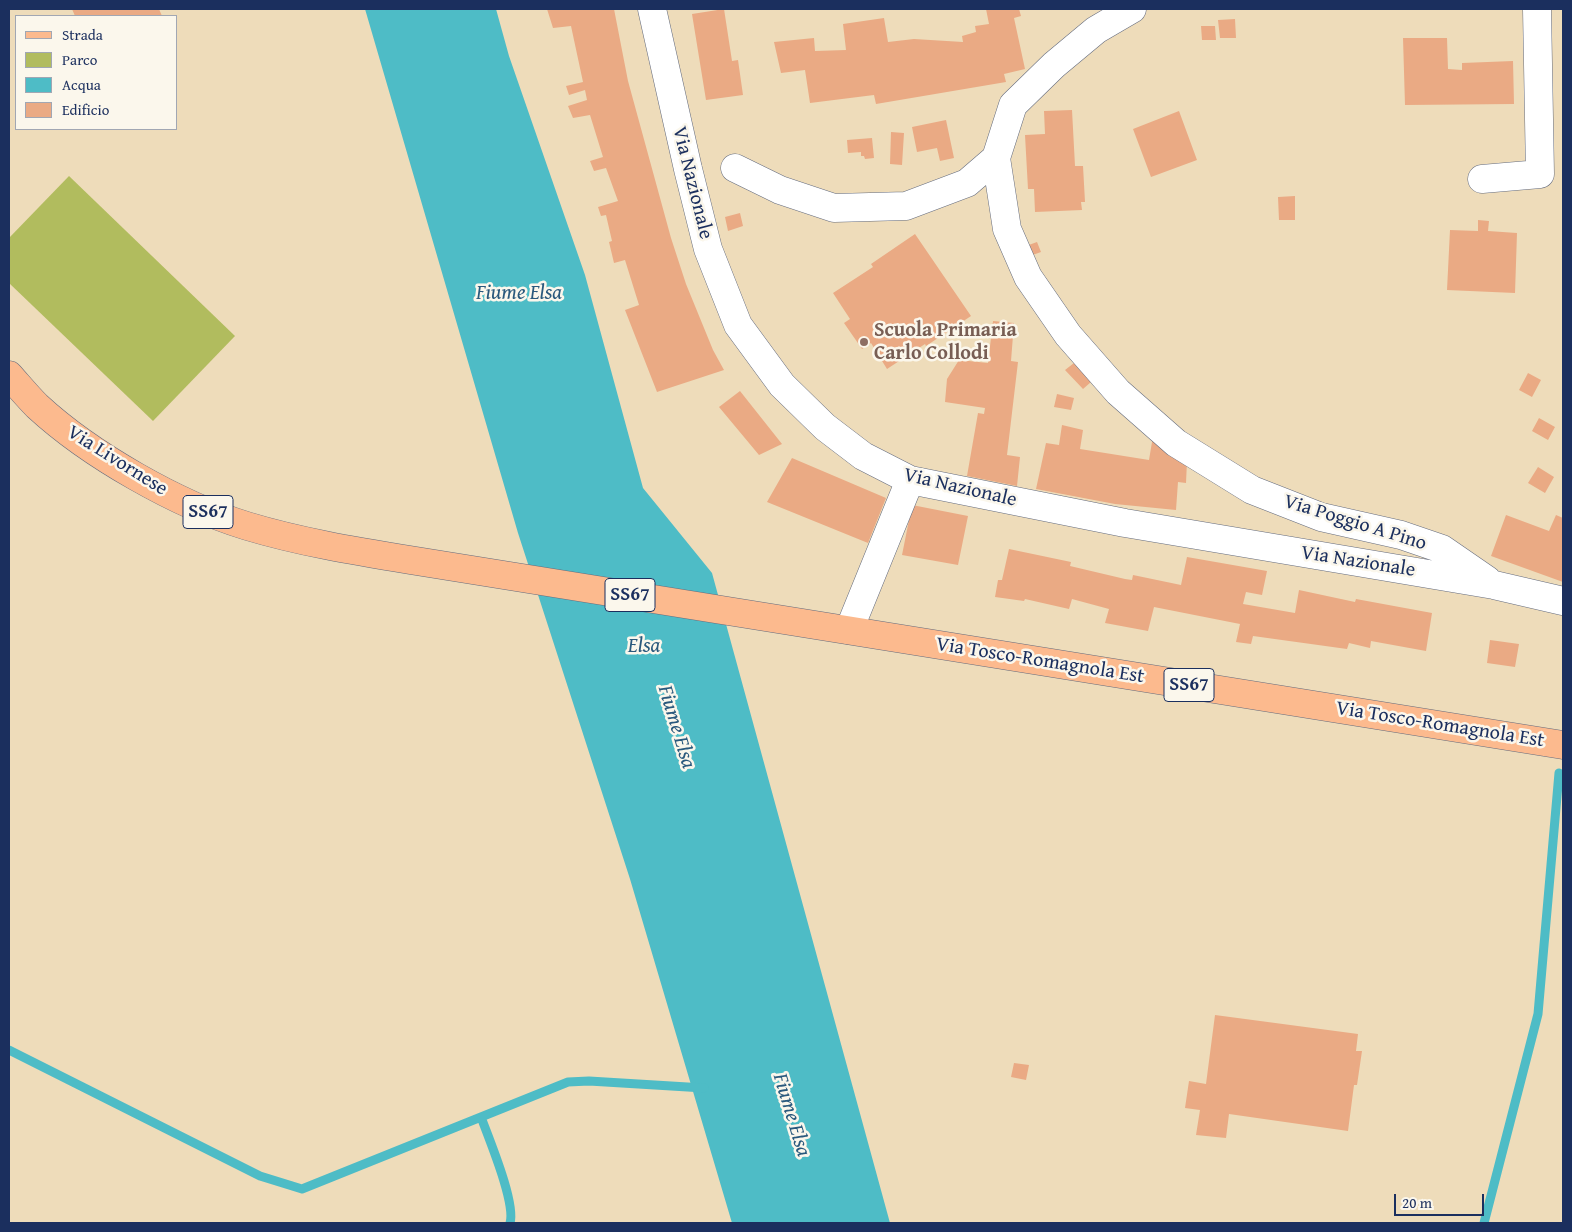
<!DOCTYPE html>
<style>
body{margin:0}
#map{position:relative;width:1572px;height:1232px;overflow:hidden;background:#eedcba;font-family:"Gentium Book Plus",serif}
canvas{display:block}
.frame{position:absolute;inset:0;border:10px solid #1b2f5e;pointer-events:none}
.legend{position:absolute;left:15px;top:15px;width:162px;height:115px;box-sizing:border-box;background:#fbf7ec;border:1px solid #a1a7b3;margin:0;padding:6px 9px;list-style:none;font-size:15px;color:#1b2f5e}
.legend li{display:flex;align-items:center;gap:10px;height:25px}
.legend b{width:25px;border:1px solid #a1a7b3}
.scale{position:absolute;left:1394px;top:1194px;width:90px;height:22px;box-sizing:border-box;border:2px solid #1b2f5e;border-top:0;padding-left:6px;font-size:15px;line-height:18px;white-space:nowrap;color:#1b2f5e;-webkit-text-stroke:4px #fbf7ec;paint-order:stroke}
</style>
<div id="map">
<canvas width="1572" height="1232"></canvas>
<div class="frame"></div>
<ul class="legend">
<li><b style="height:6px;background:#fcba8e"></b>Strada</li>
<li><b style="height:14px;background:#b1bc5e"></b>Parco</li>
<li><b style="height:14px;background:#4ebcc6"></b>Acqua</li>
<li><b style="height:14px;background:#eaaa84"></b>Edificio</li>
</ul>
<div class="scale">20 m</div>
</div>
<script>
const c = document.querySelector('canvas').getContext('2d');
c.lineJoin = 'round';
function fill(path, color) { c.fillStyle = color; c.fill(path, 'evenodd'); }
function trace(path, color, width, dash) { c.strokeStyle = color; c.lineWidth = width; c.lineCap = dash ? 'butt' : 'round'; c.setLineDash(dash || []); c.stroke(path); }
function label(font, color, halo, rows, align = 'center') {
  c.font = font + ' "Gentium Book Plus",serif'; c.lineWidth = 5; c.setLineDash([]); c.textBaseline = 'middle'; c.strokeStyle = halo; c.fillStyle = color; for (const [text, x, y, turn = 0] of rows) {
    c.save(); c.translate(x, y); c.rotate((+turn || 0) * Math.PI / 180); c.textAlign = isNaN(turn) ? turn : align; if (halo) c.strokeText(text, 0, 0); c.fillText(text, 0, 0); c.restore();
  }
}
fill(new Path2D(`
 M69,176l166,160 -82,85 -144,-138v-45z`), '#b1bc5e');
fill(new Path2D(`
 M365,9h131l13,47 76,219 58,213 69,85 178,650h-158l-102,-344 -112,-346z`), '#4ebcc6');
trace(new Path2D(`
 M9,1050l251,126 42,13 266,-107 21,-1 115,7
 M481,1117c8,22 35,86 29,106
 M1484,1223l54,-209 21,-241`), '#4ebcc6', 9);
fill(new Path2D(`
 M72,9h87l3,7h-87z
 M547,9h67l14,72 43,157 15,46 27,66 11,20 -67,22 -32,-82 14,-5 -14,-45 -11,3 -5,-21 3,-1 -6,-26 -5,1 -3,-9 20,-6 -12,-33 -12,3 -4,-10 13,-4 -13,-42 -17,3 -5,-12 19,-6 -2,-10 -16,5 -3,-9 17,-4 -12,-56 -18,2z
 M724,9l8,52 6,-1 5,35 -37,5 -14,-86z
 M986,9h33l2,7 -7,2 11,51 -21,5 2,8 -130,22 -2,-9 -64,8 -5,-33 -24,3 -7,-31 40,-4 1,13 31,-1 -3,-26 41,-6 4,24 26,-3 49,3 -1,-6 14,-4 -1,-6 14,-2z
 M1235,19l1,19h-16l-2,-18z
 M1201,26h14l1,14h-14z
 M1403,38h44l1,31 14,1v-7l51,-2 1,43 -109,1z
 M1072,110l3,56h8l2,36h-4l1,8 -47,2 -1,-23h-6l-3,-54 20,-1 -1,-23z
 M1179,111l18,49 -46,17 -18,-48z
 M946,120l8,38 -14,3 -3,-13 -20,4 -5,-25z
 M891,132l13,1 -2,32 -12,-1z
 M872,138l2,20 -9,1 -1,-3h-3v-4l-13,1 -1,-13z
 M1295,196v24h-16l-1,-23z
 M740,213l3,13 -15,5 -3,-14z
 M1478,220l11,1 -1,10 29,2 -2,60 -68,-3 3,-60 28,1z
 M915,234l56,82 -45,30 -1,-2 -38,25 -16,-26 -9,6 -18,-26 6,-4 -17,-26 40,-26 -2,-3z
 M1037,242l4,10 -11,4 -4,-10z
 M993,321l21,2 -3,38 7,1 -11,93 13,2 -3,29 -50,-10 11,-63 6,1 1,-6 -40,-6 2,-23 12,-19 29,3z
 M1074,363l17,19 -8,7 -18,-19z
 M1528,373l13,7 -9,17 -13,-7z
 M740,391l42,53 -23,11 -40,-48z
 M1057,394l17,4 -3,12 -17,-3z
 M1539,418l16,9 -7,13 -16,-9z
 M1062,425l21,5 -3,19 69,11 4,-24 34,25 -1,22 -8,-1 -2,28 -61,-6 -79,-15 10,-46 13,2z
 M792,458l94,40 -18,45 -101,-41z
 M1538,467l16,10 -9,16 -17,-10z
 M912,505l56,11 -10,49 -56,-10z
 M1506,515l43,16 7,-16 7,3v64l-72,-26z
 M1009,549l62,13 -1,4 55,13 7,1 1,-5 48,10 6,-28 80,14 -5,24 -16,-3 -3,12 52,9 4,-23 56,12 1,-3 76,14 -6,38 -55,-10 -1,7 -21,-5 -2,6 -94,-13 -2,8 -15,-2 4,-18 -86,-17 -6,24 -43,-8 4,-14 -37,-10 -3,10 -44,-10 -1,2 -29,-4 3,-17h4z
 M1490,640l29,4 -4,23 -28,-4z
 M1215,1015l143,19 -2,17h6l-5,34h-3l-6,46 -119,-17 -3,24 -30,-3 4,-25 -15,-2 4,-27 17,3z
 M1014,1063l15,2 -3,15 -15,-3z`), '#eaaa84');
const minor = new Path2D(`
 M652,9l36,160 20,80 30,76 44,60 43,42 38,29 47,24 215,43 369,62 69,16
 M1132,9l-36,21 -42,35 -41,40 -17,53 11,71 21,48 40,58 50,57 58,51 76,47 69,27 80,18 41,14 45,31
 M735,168l45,22 54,18 72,-2 61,-23 29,-25
 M1482,179l58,-5 -3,-165
 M849,630l61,-150`);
const major = new Path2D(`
 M9,375c9,10 18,21 28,31 53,49 141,99 210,120 53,16 108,25 163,34l1153,185`);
trace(minor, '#656c7e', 29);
trace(major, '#656c7e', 29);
trace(minor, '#fff', 28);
trace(major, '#fcba8e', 28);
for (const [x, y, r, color] of [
 [864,342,5,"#8d6e63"]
]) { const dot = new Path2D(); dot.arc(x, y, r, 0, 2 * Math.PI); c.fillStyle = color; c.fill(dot); trace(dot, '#fbf7ec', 2); }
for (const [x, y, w] of [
 [208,512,50],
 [630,595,50],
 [1189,685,50]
]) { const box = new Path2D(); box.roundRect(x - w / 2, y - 16.5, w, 33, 4); c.fillStyle = '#fbf7ec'; c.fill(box); trace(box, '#1b2f5e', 1); }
label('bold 19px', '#1b2f5e', null, [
 ["SS67",208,512],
 ["SS67",630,595],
 ["SS67",1189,685]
]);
label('20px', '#1b2f5e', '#fbf7ec', [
 ["Via Nazionale",692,183,76],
 ["Via Livornese",117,461,32],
 ["Via Nazionale",960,488,13],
 ["Via Poggio A Pino",1355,523,17],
 ["Via Nazionale",1358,562,9],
 ["Via Tosco-Romagnola Est",1040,661,9],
 ["Via Tosco-Romagnola Est",1440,725,9]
]);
label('bold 20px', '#785e54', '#fbf7ec', [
 ["Scuola Primaria",874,331],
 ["Carlo Collodi",874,354]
], 'left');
label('italic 21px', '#2a597d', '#fbf7ec', [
 ["Fiume Elsa",519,294],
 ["Elsa",644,647],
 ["Fiume Elsa",676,727,73],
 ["Fiume Elsa",791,1115,73]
]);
</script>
